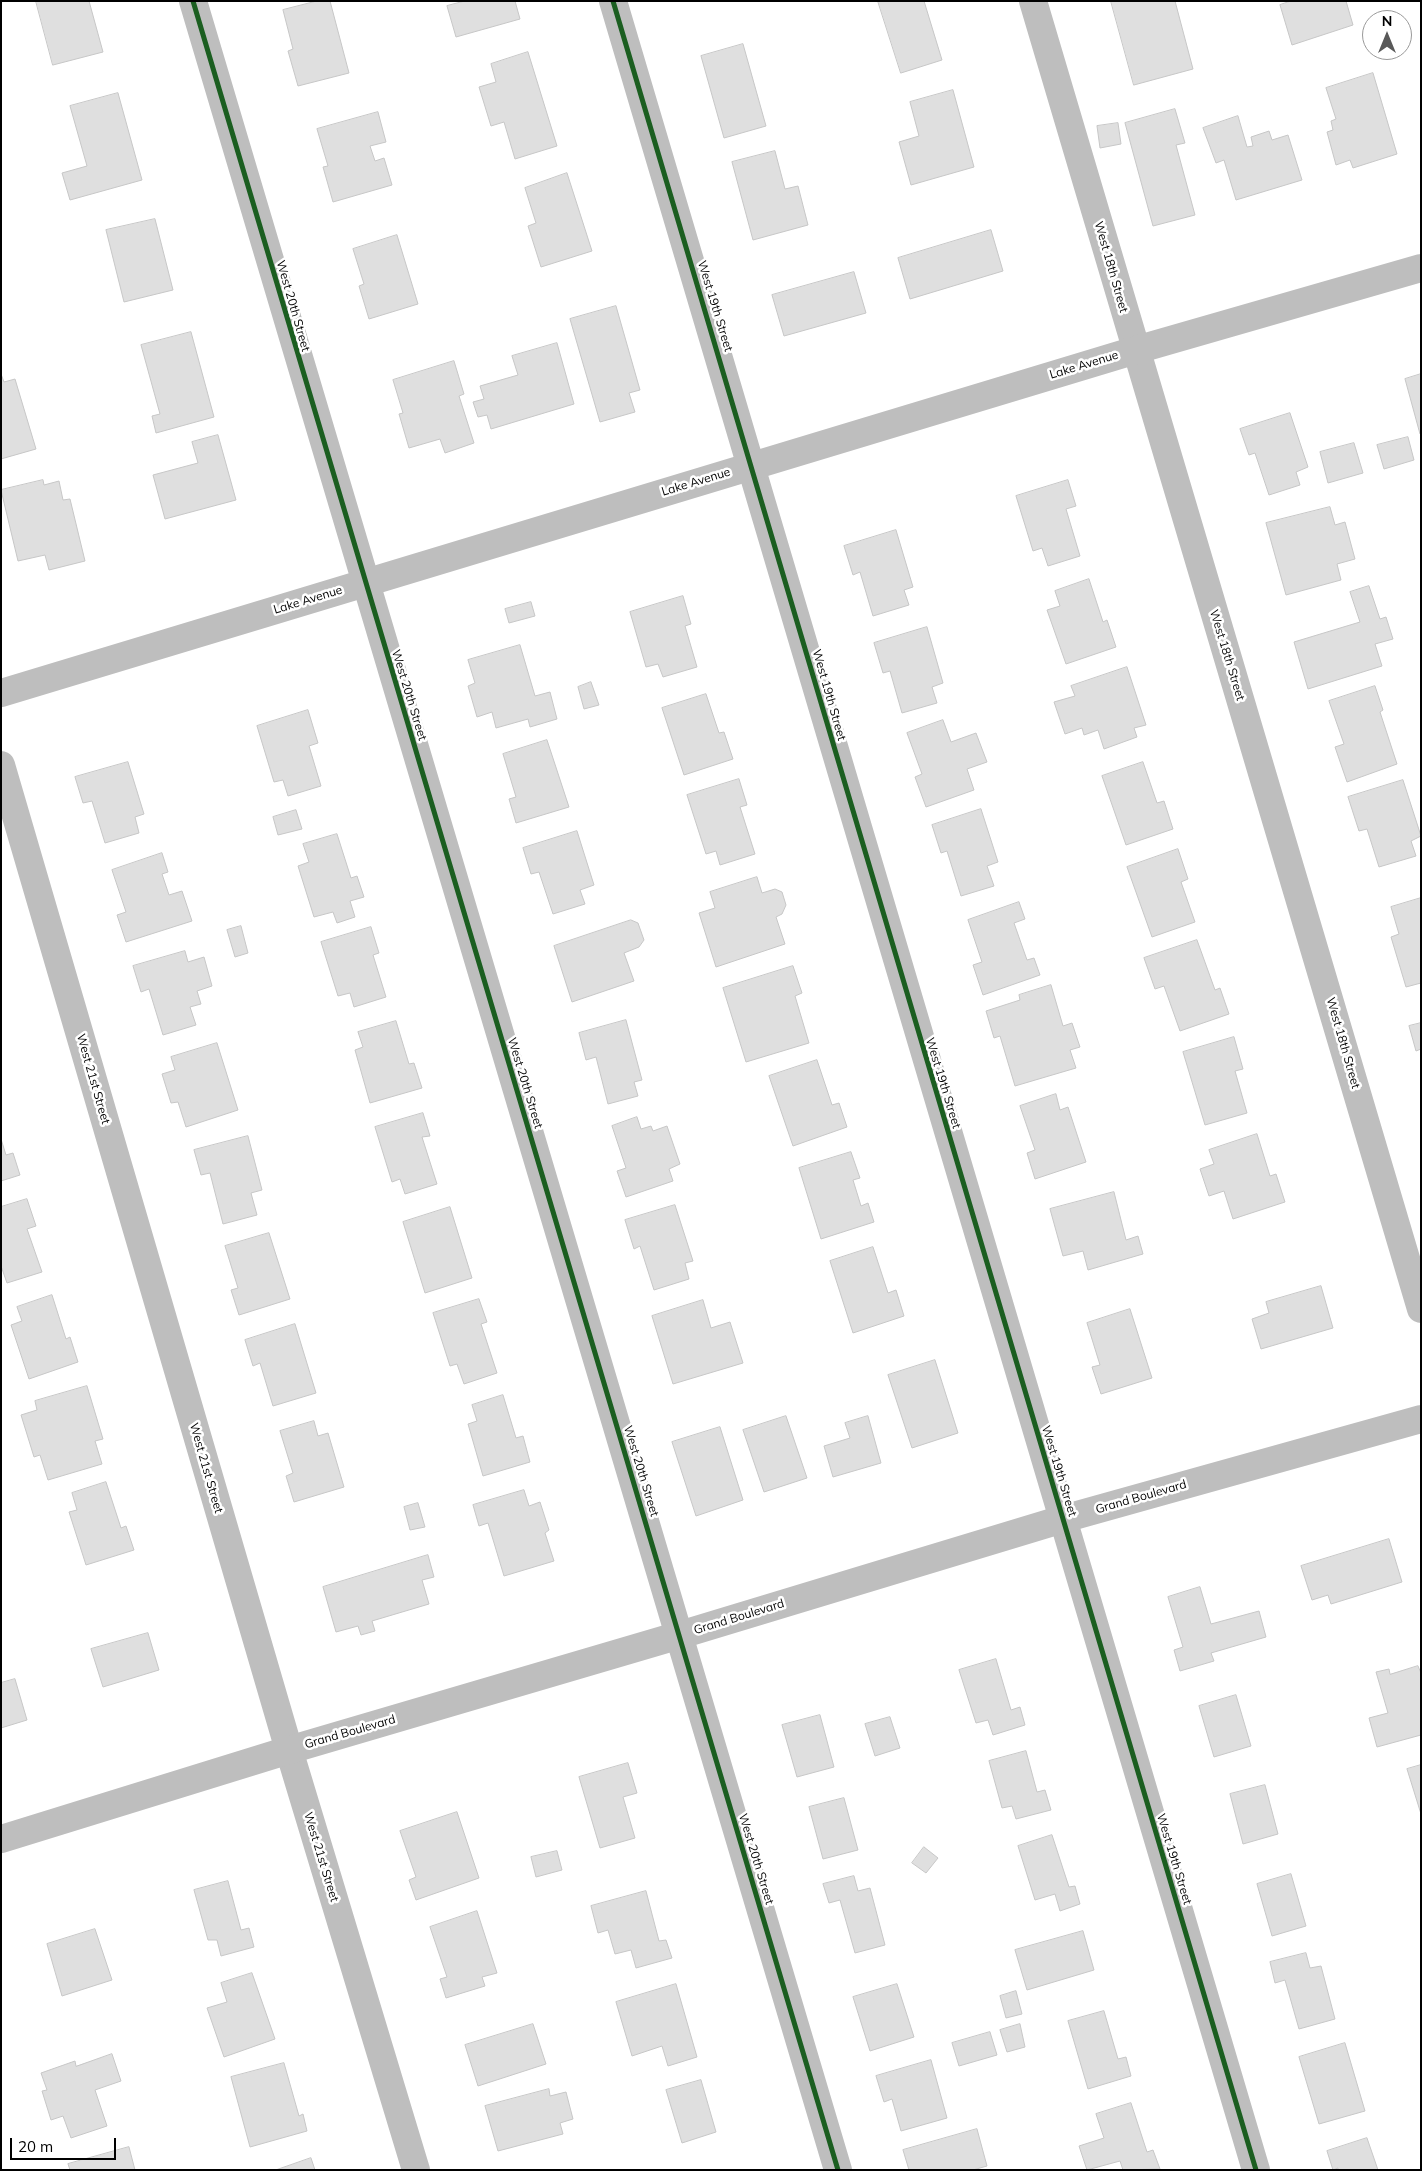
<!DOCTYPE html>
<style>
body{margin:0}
#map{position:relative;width:1422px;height:2171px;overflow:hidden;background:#fff;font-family:Mulish,sans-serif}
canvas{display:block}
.frame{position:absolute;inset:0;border:2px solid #000;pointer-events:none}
.north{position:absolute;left:1362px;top:10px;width:50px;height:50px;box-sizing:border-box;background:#fff;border:1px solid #999;border-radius:50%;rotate:0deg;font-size:14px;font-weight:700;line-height:20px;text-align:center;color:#000}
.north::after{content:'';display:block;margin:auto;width:18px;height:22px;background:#595959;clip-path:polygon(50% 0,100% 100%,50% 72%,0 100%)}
.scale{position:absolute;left:10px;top:2138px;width:106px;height:22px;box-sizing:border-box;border:2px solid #000;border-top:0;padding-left:6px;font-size:15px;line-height:18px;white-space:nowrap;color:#000;-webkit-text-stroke:4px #fff;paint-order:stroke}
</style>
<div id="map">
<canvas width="1422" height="2171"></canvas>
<div class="frame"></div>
<div class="north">N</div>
<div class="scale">20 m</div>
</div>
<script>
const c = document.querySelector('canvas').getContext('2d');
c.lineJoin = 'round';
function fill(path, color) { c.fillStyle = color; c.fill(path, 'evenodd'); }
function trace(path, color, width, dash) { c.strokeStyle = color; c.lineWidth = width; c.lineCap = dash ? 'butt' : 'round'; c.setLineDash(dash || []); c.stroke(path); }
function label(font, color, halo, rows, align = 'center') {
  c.font = font + ' Mulish,sans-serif'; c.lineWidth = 5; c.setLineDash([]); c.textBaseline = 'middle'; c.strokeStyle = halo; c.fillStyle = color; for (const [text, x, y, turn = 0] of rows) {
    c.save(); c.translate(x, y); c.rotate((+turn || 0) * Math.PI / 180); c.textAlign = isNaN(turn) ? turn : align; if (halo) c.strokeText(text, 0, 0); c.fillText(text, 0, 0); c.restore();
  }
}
const building = new Path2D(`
 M36,1h53l14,51 -50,13z
 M317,1h13l19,72 -51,13 -10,-35 5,-2 -10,-39z
 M465,1h50l5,18 -64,18 -9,-31z
 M878,1h46l18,59 -41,13z
 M1111,1h64l18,68 -59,16z
 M1291,1h55l7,24 -61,20 -12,-40z
 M743,44l23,82 -42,12 -23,-82z
 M528,52l29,94 -42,13 -11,-37 -13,4 -12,-39 17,-5 -5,-18z
 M1373,73l24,81 -44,14 -3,-8 -14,5 -9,-33 6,-2 -2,-9 5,-2 -10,-31z
 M953,90l21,77 -63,18 -12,-43 20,-6 -9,-34z
 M118,93l24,87 -72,20 -8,-27 25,-7 -17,-60z
 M1175,109l10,34 -9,2 19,70 -42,11 -28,-103z
 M378,112l8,30 -16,4 5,15 9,-3 8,27 -59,17 -10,-35 5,-1 -11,-37z
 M1238,116l9,31 6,-1 -2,-9 18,-6 3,9 16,-5 14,45 -66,20 -12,-40 -8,3 -13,-35z
 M1118,123l3,21 -21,4 -3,-22z
 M775,151l10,38 13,-3 10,39 -55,15 -21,-78z
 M567,173l25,78 -51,16 -13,-41 8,-3 -11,-35z
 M155,219l18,71 -49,12 -18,-72z
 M991,230l12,41 -93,28 -12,-41z
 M397,235l21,69 -49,15 -10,-33 5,-2 -11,-35z
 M854,272l12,41 -82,23 -12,-41z
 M616,306l24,84 -11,3 6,19 -35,10 -30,-103z
 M191,332l23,85 -58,16 -4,-17 8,-2 -19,-69z
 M557,343l17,61 -83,25 -4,-14 -9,2 -5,-15 11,-3 -4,-13 38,-11 -6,-19z
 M454,361l10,33 -5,2 15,47 -29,10 -5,-14 -31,9 -10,-34 4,-1 -10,-33z
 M1,374l3,8 11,-3 21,70 -35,10z
 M1421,374v60h-1l-15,-55z
 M1290,413l18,54 -12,5 4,13 -31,10 -14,-42 -6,2 -9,-26z
 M218,435l18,65 -71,19 -12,-44 45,-12 -6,-21z
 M1408,437l6,23 -30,9 -7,-24z
 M1354,443l9,30 -35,10 -8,-31z
 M43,480l1,5 15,-4 4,19 7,-1 15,62 -36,9 -4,-15 -27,6 -17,-71z
 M1068,480l8,26 -10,3 14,47 -32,10 -6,-18 -9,3 -17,-55z
 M1330,507l5,18 10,-3 10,37 -18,5 4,16 -55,15 -20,-72z
 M896,530l17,57 -9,3 5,15 -36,11 -13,-44 -7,3 -9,-29z
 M1089,579l14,43 4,-2 9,27 -50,17 -19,-54 13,-4 -5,-15z
 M1369,586l11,33 6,-2 7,22 -18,5 7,22 -74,23 -14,-47 66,-20 -10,-30z
 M683,596l8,28 -6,2 12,41 -34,10 -5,-13 -12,3 -16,-55z
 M531,602l4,14 -26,7 -4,-14z
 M927,627l16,56 -11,4 5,16 -35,10 -12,-42 -7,2 -9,-30z
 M520,645l15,51 15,-4 7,27 -27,8 -2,-8 -32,9 -4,-16 -15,5 -9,-31 7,-3 -7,-23z
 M1127,667l19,58 -12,3 3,9 -33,12 -6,-19 -14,5 -2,-7 -17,6 -11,-32 21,-6 -4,-10z
 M591,682l8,23 -15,4 -6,-22z
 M1375,686l8,24 -3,2 17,52 -50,18 -12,-35 9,-3 -15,-43z
 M706,694l13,39 5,-1 9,27 -49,16 -22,-67z
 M308,710l10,33 -9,3 12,40 -33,10 -5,-16 -9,2 -17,-56z
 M943,720l8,22 25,-9 11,29 -20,7 7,21 -48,17 -11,-30 7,-3 -15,-41z
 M547,740l22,67 -53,16 -7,-24 7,-2 -13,-43z
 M128,762l16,52 -9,3 4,16 -34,10 -13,-42 -9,2 -8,-26z
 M1143,762l14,41 7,-2 9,28 -47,16 -24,-69z
 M739,779l8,26 -7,2 15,47 -35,11 -4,-14 -10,3 -19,-59z
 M1403,780l18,56 -10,5 5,15 -37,11 -12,-38 -8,2 -11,-34z
 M981,809l17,53 -11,4 7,20 -33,10 -14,-45 -6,2 -9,-28z
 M296,810l6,19 -24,6 -5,-18z
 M577,831l17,54 -14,5 5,14 -32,10 -14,-42 -8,2 -8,-26z
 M337,834l14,44 6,-2 7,21 -14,4 5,16 -18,6 -4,-11 -19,5 -16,-51 11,-4 -6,-18z
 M1178,849l10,30 -7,3 14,40 -43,15 -25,-70z
 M162,853l6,19 -6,2 7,21 13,-4 10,30 -66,21 -9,-27 9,-3 -14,-42z
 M757,877l5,16 13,-4 7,3 4,13 -4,9 -6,3 9,27 -69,23 -17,-54 16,-5 -5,-16z
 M1421,898v85l-15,4 -15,-50 8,-3 -8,-27z
 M1019,902l6,17 -11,4 13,37 7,-2 6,17 -57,20 -10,-30 9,-3 -14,-42z
 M631,920l7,3 6,17 -5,7 -15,6 10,28 -62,21 -18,-56z
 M241,926l7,27 -13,4 -8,-27z
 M371,927l8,26 -6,2 13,42 -32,10 -4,-14 -12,3 -17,-54z
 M1197,940l18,50 5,-2 9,26 -49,17 -16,-45 -9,3 -11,-31z
 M185,951l3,11 16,-5 8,29 -15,5 4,13 -11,3 6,18 -33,10 -14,-46 -8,3 -8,-26z
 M793,966l9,27 -7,3 14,47 -63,19 -23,-74z
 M1051,985l12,41 9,-3 8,24 -10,3 6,18 -61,18 -15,-50 -6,2 -8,-27 34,-11 -1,-5z
 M626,1020l16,60 -8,2 4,14 -30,8 -12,-47 -10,3 -7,-27z
 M396,1021l13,43 5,-1 8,25 -52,15 -15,-53 8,-3 -5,-15z
 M1421,1023v26l-5,2 -7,-25z
 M1234,1037l9,32 -8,2 12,42 -42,12 -22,-73z
 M217,1043l21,67 -52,17 -8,-25 -7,1 -9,-29 13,-4 -4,-13z
 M817,1060l15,45 7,-2 8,24 -54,19 -24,-70z
 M1056,1094l4,16 8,-3 18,55 -51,17 -8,-26 8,-3 -15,-44z
 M423,1113l7,23 -8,1 15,47 -32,10 -5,-15 -8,3 -17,-55z
 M637,1117l4,12 10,-3 2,5 14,-5 13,38 -11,5 4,12 -47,16 -9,-26 9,-3 -14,-42z
 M1257,1134l13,42 6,-2 9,28 -52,17 -9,-28 -15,5 -9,-27 14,-5 -5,-14z
 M248,1136l14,54 -11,3 6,22 -34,9 -13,-51 -9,2 -7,-25z
 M1,1139l5,16 7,-2 7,22 -19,6z
 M851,1152l9,26 -7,2 8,26 7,-3 6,19 -53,17 -22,-71z
 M1114,1192l12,48 12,-4 5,18 -55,16 -5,-19 -20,5 -13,-47z
 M27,1199l9,27 -9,3 15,43 -35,11 -6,-17v-59z
 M675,1205l18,56 -8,2 4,16 -35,11 -14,-44 -6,3 -9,-29z
 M450,1207l22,71 -47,15 -22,-71z
 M269,1233l21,66 -51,16 -8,-25 7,-2 -13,-42z
 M873,1247l15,46 8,-3 8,26 -51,17 -23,-72z
 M1321,1286l12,42 -72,21 -9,-30 17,-6 -3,-11z
 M52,1295l14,44 4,-2 8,25 -49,17 -18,-54 11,-4 -5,-14z
 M479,1299l8,23 -6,2 16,49 -33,11 -7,-20 -7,2 -17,-53z
 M703,1300l8,28 19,-6 13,41 -70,21 -21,-68z
 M1130,1309l22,69 -51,16 -9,-27 8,-2 -13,-42z
 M295,1324l21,69 -43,13 -13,-43 -7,3 -8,-26z
 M935,1360l23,73 -46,15 -24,-73z
 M87,1386l16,53 -8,2 7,23 -54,16 -8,-25 -6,2 -13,-42 16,-5 -2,-9z
 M503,1395l13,43 7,-2 7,26 -47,14 -15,-52 9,-3 -5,-16z
 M786,1416l21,62 -43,14 -21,-62z
 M868,1416l13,47 -48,14 -9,-31 26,-8 -5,-15z
 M314,1421l4,15 10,-3 16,54 -50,15 -8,-26 7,-3 -13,-42z
 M720,1427l23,73 -47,16 -24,-74z
 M106,1482l15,46 5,-2 8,24 -48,15 -17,-53 8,-2 -5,-17z
 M524,1490l5,16 11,-4 9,28 -4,3 9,28 -50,15 -16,-53 -9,3 -6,-21z
 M418,1503l7,24 -15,3 -6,-23z
 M1389,1539l13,43 -71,22 -3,-9 -16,5 -11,-34z
 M428,1555l6,22 -12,3 7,24 -57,17 3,10 -14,4 -3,-9 -22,6 -13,-45z
 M1200,1587l11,37 48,-13 7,26 -55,16 3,8 -34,10 -6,-21 9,-3 -15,-50z
 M148,1633l11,37 -56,17 -12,-38z
 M996,1659l15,51 9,-3 5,18 -32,10 -5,-15 -12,3 -17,-53z
 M1418,1666l3,7v62l-44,12 -8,-29 19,-5 -12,-41 13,-3 1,5z
 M15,1679l12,41 -26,8v-45z
 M1236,1695l15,51 -37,11 -15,-51z
 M820,1715l14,52 -37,10 -15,-52z
 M890,1717l10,31 -25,8 -10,-32z
 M1026,1751l11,41 8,-2 6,20 -35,9 -4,-13 -10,2 -13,-47z
 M628,1763l9,30 -14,4 12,41 -35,10 -21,-71z
 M1421,1765v49l-14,-45z
 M1265,1785l13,49 -35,10 -13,-50z
 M844,1798l14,52 -35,9 -14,-52z
 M457,1812l22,66 -63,22 -7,-20 7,-3 -16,-46z
 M1052,1835l17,52 6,-1 5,18 -20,7 -5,-17 -20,6 -17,-54z
 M924,1847l14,11 -12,15 -14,-10z
 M557,1851l5,19 -26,7 -5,-20z
 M1291,1874l15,52 -34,10 -15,-52z
 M854,1876l4,15 12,-3 15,57 -30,8 -15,-53 -11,3 -6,-19z
 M228,1881l13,49 8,-2 5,19 -33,9 -4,-16h-9l-14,-50z
 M646,1891l13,50 7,-1 6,18 -36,10 -5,-18 -16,4 -7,-24 -10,3 -7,-27z
 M477,1911l20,62 -15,4 3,9 -39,12 -6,-19 7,-2 -17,-50z
 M95,1929l17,51 -50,16 -15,-52z
 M1083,1931l11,39 -67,20 -12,-40z
 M1306,1953l4,15 11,-2 14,53 -36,10 -14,-49 -10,3 -5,-21z
 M252,1973l23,66 -51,18 -17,-49 20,-6 -6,-19z
 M676,1984l21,73 -29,9 -6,-20 -30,10 -16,-54z
 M897,1984l17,53 -44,14 -17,-54z
 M1016,1991l6,23 -16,4 -6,-22z
 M1104,2011l14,48 8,-2 5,19 -43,13 -20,-68z
 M533,2024l13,40 -68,22 -13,-41z
 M1020,2024l5,23 -18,5 -7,-22z
 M990,2032l7,23 -38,11 -7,-23z
 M1345,2043l20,68 -46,13 -20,-67z
 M112,2054l9,27 -26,9 12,36 -36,12 -8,-22 -12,4 -9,-29 5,-1 -6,-17 34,-12 1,5z
 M931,2060l16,58 -46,13 -9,-32 -8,3 -8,-26z
 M284,2063l15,53 4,-2 4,17 -57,16 -19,-70z
 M701,2080l15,52 -34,11 -16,-53z
 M549,2089l1,7 16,-4 7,27 -13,4 3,11 -65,17 -13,-45z
 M1131,2103l16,49 6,-2 7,19 -37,1 -3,-9 -33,9 -8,-24 25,-8 -8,-24z
 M977,2129l10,37 -14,4h-64l-6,-20z
 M1367,2138l11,32h-40v-2l-5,2 -6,-19z
 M129,2147l6,23h-65l-2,-6z
 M311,2158l4,12h-39z`);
fill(building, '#dfdfdf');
trace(building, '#c7c7c7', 1);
trace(new Path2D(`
 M193,1l645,2169
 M613,1l643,2169
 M1033,1l388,1308
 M1,765l288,985 127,420`), '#bebebe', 28);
trace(new Path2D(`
 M1,693l1135,-343 285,-82
 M1,1839l288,-89 391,-115 383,-116 358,-100`), '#bebebe', 28);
trace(new Path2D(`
 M193,1l645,2169
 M613,1l643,2169`), '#1b5e20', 5);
label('12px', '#000', '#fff', [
 ["West 18th Street",1111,267,74],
 ["West 20th Street",293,306,74],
 ["West 19th Street",715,306,73],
 ["Lake Avenue",1084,365,-17],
 ["Lake Avenue",696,482,-17],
 ["Lake Avenue",308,600,-17],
 ["West 18th Street",1227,655,73],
 ["West 20th Street",409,695,73],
 ["West 19th Street",829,695,74],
 ["West 18th Street",1343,1043,74],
 ["West 21st Street",93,1079,74],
 ["West 20th Street",525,1083,73],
 ["West 19th Street",943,1083,73],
 ["West 21st Street",206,1468,74],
 ["West 20th Street",641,1471,73],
 ["West 19th Street",1059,1471,73],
 ["Grand Boulevard",1141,1497,-16],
 ["Grand Boulevard",739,1617,-17],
 ["Grand Boulevard",350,1732,-16],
 ["West 21st Street",321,1857,73],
 ["West 20th Street",756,1859,73],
 ["West 19th Street",1174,1859,73]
]);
</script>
